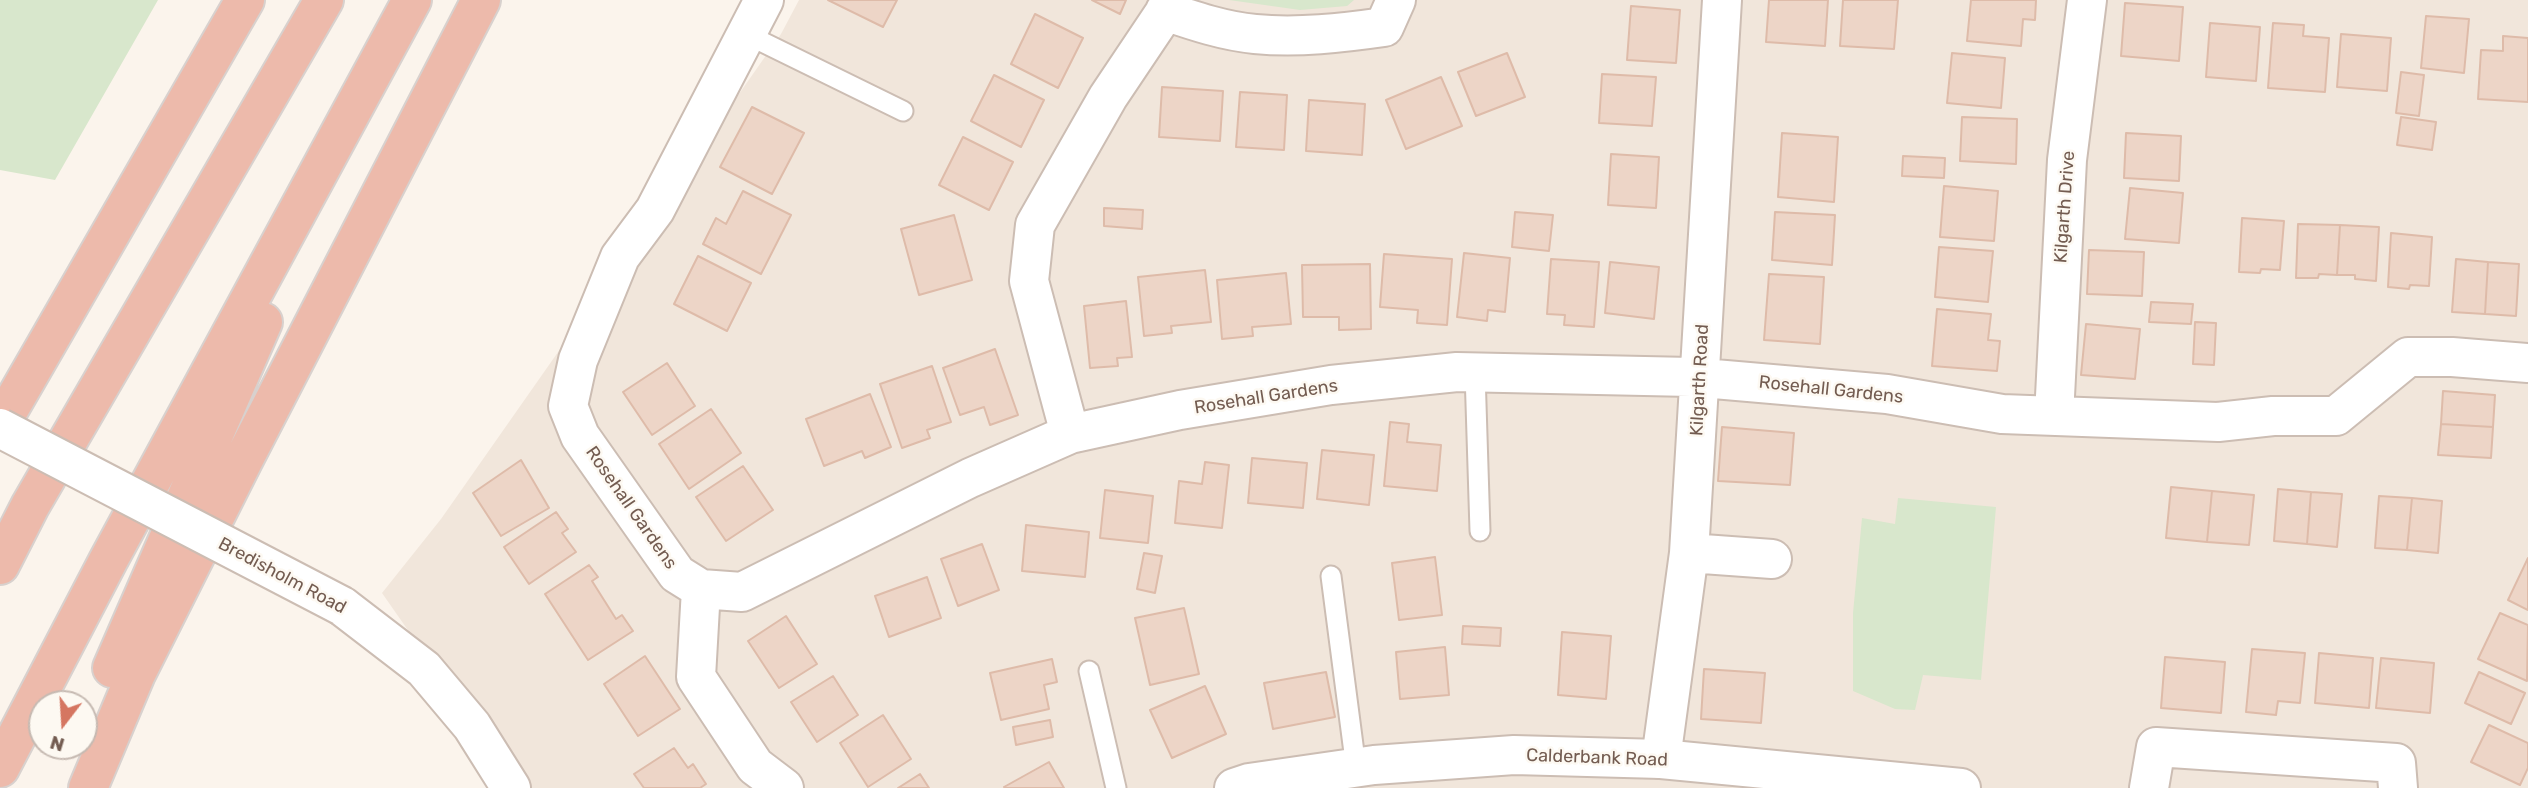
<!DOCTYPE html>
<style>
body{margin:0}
#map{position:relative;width:2528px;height:788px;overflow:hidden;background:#fbf4ec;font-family:Rubik,sans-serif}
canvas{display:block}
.north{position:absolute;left:28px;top:690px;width:70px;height:70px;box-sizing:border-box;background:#fdf9f2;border:2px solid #c6bab2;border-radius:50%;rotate:197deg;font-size:19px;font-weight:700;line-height:28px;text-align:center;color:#735c51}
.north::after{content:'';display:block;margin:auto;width:24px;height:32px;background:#d57661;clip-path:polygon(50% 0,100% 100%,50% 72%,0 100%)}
</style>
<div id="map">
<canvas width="2528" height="788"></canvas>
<div class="north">N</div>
</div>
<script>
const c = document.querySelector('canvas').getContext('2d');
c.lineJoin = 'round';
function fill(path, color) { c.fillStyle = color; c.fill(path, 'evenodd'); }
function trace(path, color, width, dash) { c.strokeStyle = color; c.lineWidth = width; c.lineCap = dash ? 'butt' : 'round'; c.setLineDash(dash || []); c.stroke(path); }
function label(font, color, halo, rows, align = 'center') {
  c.font = font + ' Rubik,sans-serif'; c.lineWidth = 5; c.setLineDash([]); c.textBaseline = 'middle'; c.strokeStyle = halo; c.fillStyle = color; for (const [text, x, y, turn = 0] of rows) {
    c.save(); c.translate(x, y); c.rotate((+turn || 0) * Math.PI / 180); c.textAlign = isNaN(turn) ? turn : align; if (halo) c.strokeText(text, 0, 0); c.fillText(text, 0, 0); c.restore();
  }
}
fill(new Path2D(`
 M799,0h1729v788h-2010l-136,-195 59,-74 340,-485z`), '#f1e6db');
fill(new Path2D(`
 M0,0h158l-103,180 -55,-10z
 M1229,0h125l-7,6 -47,4z
 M1898,498l98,9 -15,173 -58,-5 -8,35 -20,-1 -42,-18v-78l9,-95 33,6z`), '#d8e7cc');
const building = new Path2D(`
 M828,0h69l-14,27z
 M1092,0h34l-6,14z
 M1769,0h59l-3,46 -59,-4z
 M1843,0h55l-4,49 -54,-3z
 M1971,0h65l-1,20 -12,-1 -2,27 -54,-5z
 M2125,3l58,4 -4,54 -58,-5z
 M1631,6l49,4 -4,53 -49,-3z
 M1035,14l48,24 -25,50 -47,-24z
 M2426,16l43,3 -5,54 -43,-5z
 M2210,23l50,4 -4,54 -50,-4z
 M2273,23l31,2 -1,11 26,2 -4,54 -57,-4z
 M2341,34l50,4 -4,53 -50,-4z
 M2503,36l25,2v64l-50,-3 3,-49 22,1z
 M1507,53l18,44 -49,19 -18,-44z
 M1952,53l53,5 -4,50 -54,-5z
 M2401,72l23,3 -5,41 -23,-3z
 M1602,74l54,3 -4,49 -53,-3z
 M994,75l50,25 -23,47 -50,-26z
 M1441,77l21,49 -56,23 -20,-49z
 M1162,87l61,4 -3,50 -61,-4z
 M1240,92l47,3 -3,55 -48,-3z
 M1309,100l56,4 -3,51 -56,-4z
 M752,107l52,26 -32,61 -52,-27z
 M1962,117l55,2 -1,45 -56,-3z
 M2401,117l35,5 -4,28 -35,-5z
 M1782,133l56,4 -4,65 -56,-5z
 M2126,133l55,3 -2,45 -55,-3z
 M963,137l50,25 -24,48 -50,-25z
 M1611,154l48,3 -3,51 -48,-3z
 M1903,156l42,2 -1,20 -42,-2z
 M1944,186l54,5 -4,50 -54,-4z
 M2130,188l53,5 -4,50 -54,-4z
 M743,191l48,24 -30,59 -58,-30 13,-26 10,6z
 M1104,208l39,2 -1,19 -38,-3z
 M1515,212l38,3 -4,36 -37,-4z
 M1775,212l60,3 -3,50 -60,-5z
 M954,215l18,65 -53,15 -18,-66z
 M2242,218l42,3 -4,49 -19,-1 -1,4 -21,-1z
 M2298,224l42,1 -3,50 -18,-1 -1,4h-22z
 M2340,225l39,2 -3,54 -21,-2v-4h-18z
 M2391,233l41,4 -3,49 -19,-1 -1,4 -21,-2z
 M1939,247l54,4 -5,51 -53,-5z
 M2089,250l55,2 -2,44 -55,-2z
 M1464,253l46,5 -5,54 -17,-2 -1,11 -30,-4z
 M1384,254l68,5 -5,66 -30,-2 1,-13 -38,-3z
 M698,256l53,27 -24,48 -53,-27z
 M1551,259l48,3 -5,65 -30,-2 1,-10 -18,-1z
 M2456,259l32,3 -3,52 -33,-2z
 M1610,262l49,5 -5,52 -49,-6z
 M2488,262l31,2 -3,52 -31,-2z
 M1370,264l1,65 -32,1v-13h-36l-1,-52z
 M1205,270l6,52 -40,4 1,7 -28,3 -6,-59z
 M1286,273l5,51 -39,3 1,9 -31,3 -5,-59z
 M1769,274l55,3 -4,67 -56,-4z
 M1126,301l6,56 -15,1 1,8 -28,2 -6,-62z
 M2151,302l42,2 -2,20 -42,-2z
 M1937,309l54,5 -3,26 12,1 -3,30 -65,-5z
 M2195,322l21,1 -2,42 -21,-1z
 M2086,324l54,5 -5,50 -54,-4z
 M995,349l23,66 -28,10 -6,-18 -24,8 -17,-47z
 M667,363l28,43 -43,29 -29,-43z
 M932,366l19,56 -24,8 3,8 -28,10 -22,-64z
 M2443,391l52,4 -2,32 -52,-3z
 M870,394l21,53 -26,11 -3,-7 -38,15 -18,-47z
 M711,409l30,44 -52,36 -30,-45z
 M1390,422l19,2 -2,18 34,3 -4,46 -53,-5z
 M2441,424l52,3 -2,31 -53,-3z
 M1722,427l72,6 -4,52 -72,-4z
 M1322,450l52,5 -5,50 -52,-6z
 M1252,458l55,5 -4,45 -55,-5z
 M521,460l28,48 -48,28 -28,-43z
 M1205,462l24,3 -7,63 -47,-5 4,-42 23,3z
 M743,466l30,44 -47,31 -30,-44z
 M2171,487l41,4 -5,51 -41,-4z
 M2278,489l33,3 -4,52 -33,-3z
 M1105,490l48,6 -5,47 -48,-5z
 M2212,491l42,4 -5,50 -42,-3z
 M2311,492l31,2 -5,53 -30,-3z
 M2379,496l33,2 -5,52 -32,-2z
 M2412,498l30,3 -4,52 -31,-3z
 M556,512l12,17 -6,4 14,19 -47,32 -25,-37z
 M1026,525l63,7 -4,45 -63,-6z
 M982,544l17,46 -41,16 -17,-47z
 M1144,553l18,3 -7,37 -18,-4z
 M1435,557l7,58 -43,5 -7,-57z
 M2528,558v52l-20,-10z
 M589,565l9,12 -6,4 24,38 6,-4 11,16 -45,29 -43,-66z
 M927,577l14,41 -52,19 -14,-41z
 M1184,608l15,66 -49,11 -15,-67z
 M2500,613l28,12 -1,56 -49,-22z
 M786,616l31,48 -38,24 -31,-47z
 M1463,626l38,2 -1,18 -38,-2z
 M1562,632l49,4 -5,63 -48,-4z
 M1445,647l4,48 -49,4 -4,-47z
 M2252,649l53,4 -5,50 -22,-2 -2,14 -30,-3z
 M2319,653l54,5 -4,50 -54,-5z
 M645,656l35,53 -42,27 -34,-52z
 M2165,657l60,5 -4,51 -60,-5z
 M2381,658l53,5 -4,50 -54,-5z
 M1052,659l5,23 -13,3 5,24 -48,11 -11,-47z
 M1704,669l61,4 -4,50 -60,-4z
 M1326,672l9,45 -62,12 -9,-46z
 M2479,672l46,21 -14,31 -46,-21z
 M833,676l25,39 -41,27 -26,-40z
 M1205,686l21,48 -54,24 -22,-48z
 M883,715l28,44 -43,28 -28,-44z
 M1050,720l3,17 -37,8 -3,-18z
 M2489,725l39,18v25l-8,17 -49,-23z
 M674,748l14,20 5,-4 13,20 -6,4h-56l-10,-14z
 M1049,762l15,26h-59l-1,-1z
 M920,774l9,14h-31z`);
fill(building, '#edd5c7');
trace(building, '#debba9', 2);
const service = new Path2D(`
 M746,34l157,77
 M1475,372l5,159
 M1331,576l25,192
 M1089,671l27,117`);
const minor = new Path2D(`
 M764,0l-109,210 -35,47 -42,103 -10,46 12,30 97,138 24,15 41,3 228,-114 100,-44 110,-24 151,-25 126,-13 234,5 196,17 115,20 216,8 55,-6h63l72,-59h44l76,6
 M1165,11c29,10 59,20 90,23 43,4 87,-1 129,-7l12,-27
 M2054,416l13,-256 20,-160
 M1070,434l-41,-153 6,-56 73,-128 65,-97
 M1689,553l83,6
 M701,589l-5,88 59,89 29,22
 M342,606l82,63 48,57 39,62
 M1661,759l28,-206 33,-553
 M2149,788l7,-41 240,16 2,25`);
const tertiary = new Path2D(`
 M1234,788l15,-5 125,-18 140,-10 147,4 300,29`);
const motorway = new Path2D(`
 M0,425l245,-425
 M0,565l30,-59 294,-506
 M112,668l151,-346
 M0,768l109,-209 303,-559
 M88,788l48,-114 107,-213 238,-461`);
trace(service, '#ccbdb3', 23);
trace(minor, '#ccbdb3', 42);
trace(tertiary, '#ccbdb3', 42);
trace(motorway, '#d8d1ce', 42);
trace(service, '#fff', 19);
trace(minor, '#fff', 38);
trace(tertiary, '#fff', 38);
trace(motorway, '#edbaab', 38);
const minorBridge = new Path2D(`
 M0,428l342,178`);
trace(minorBridge, '#ccbdb3', 42, []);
trace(minorBridge, '#fff', 38);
label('18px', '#735c51', '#fdf9f2', [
 ["Kilgarth Drive",2065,207,-86],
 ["Kilgarth Road",1700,380,-87],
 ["Rosehall Gardens",1831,390,6],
 ["Rosehall Gardens",1266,397,-9],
 ["Rosehall Gardens",631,508,55],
 ["Bredisholm Road",282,576,28],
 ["Calderbank Road",1597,758,2]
]);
</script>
